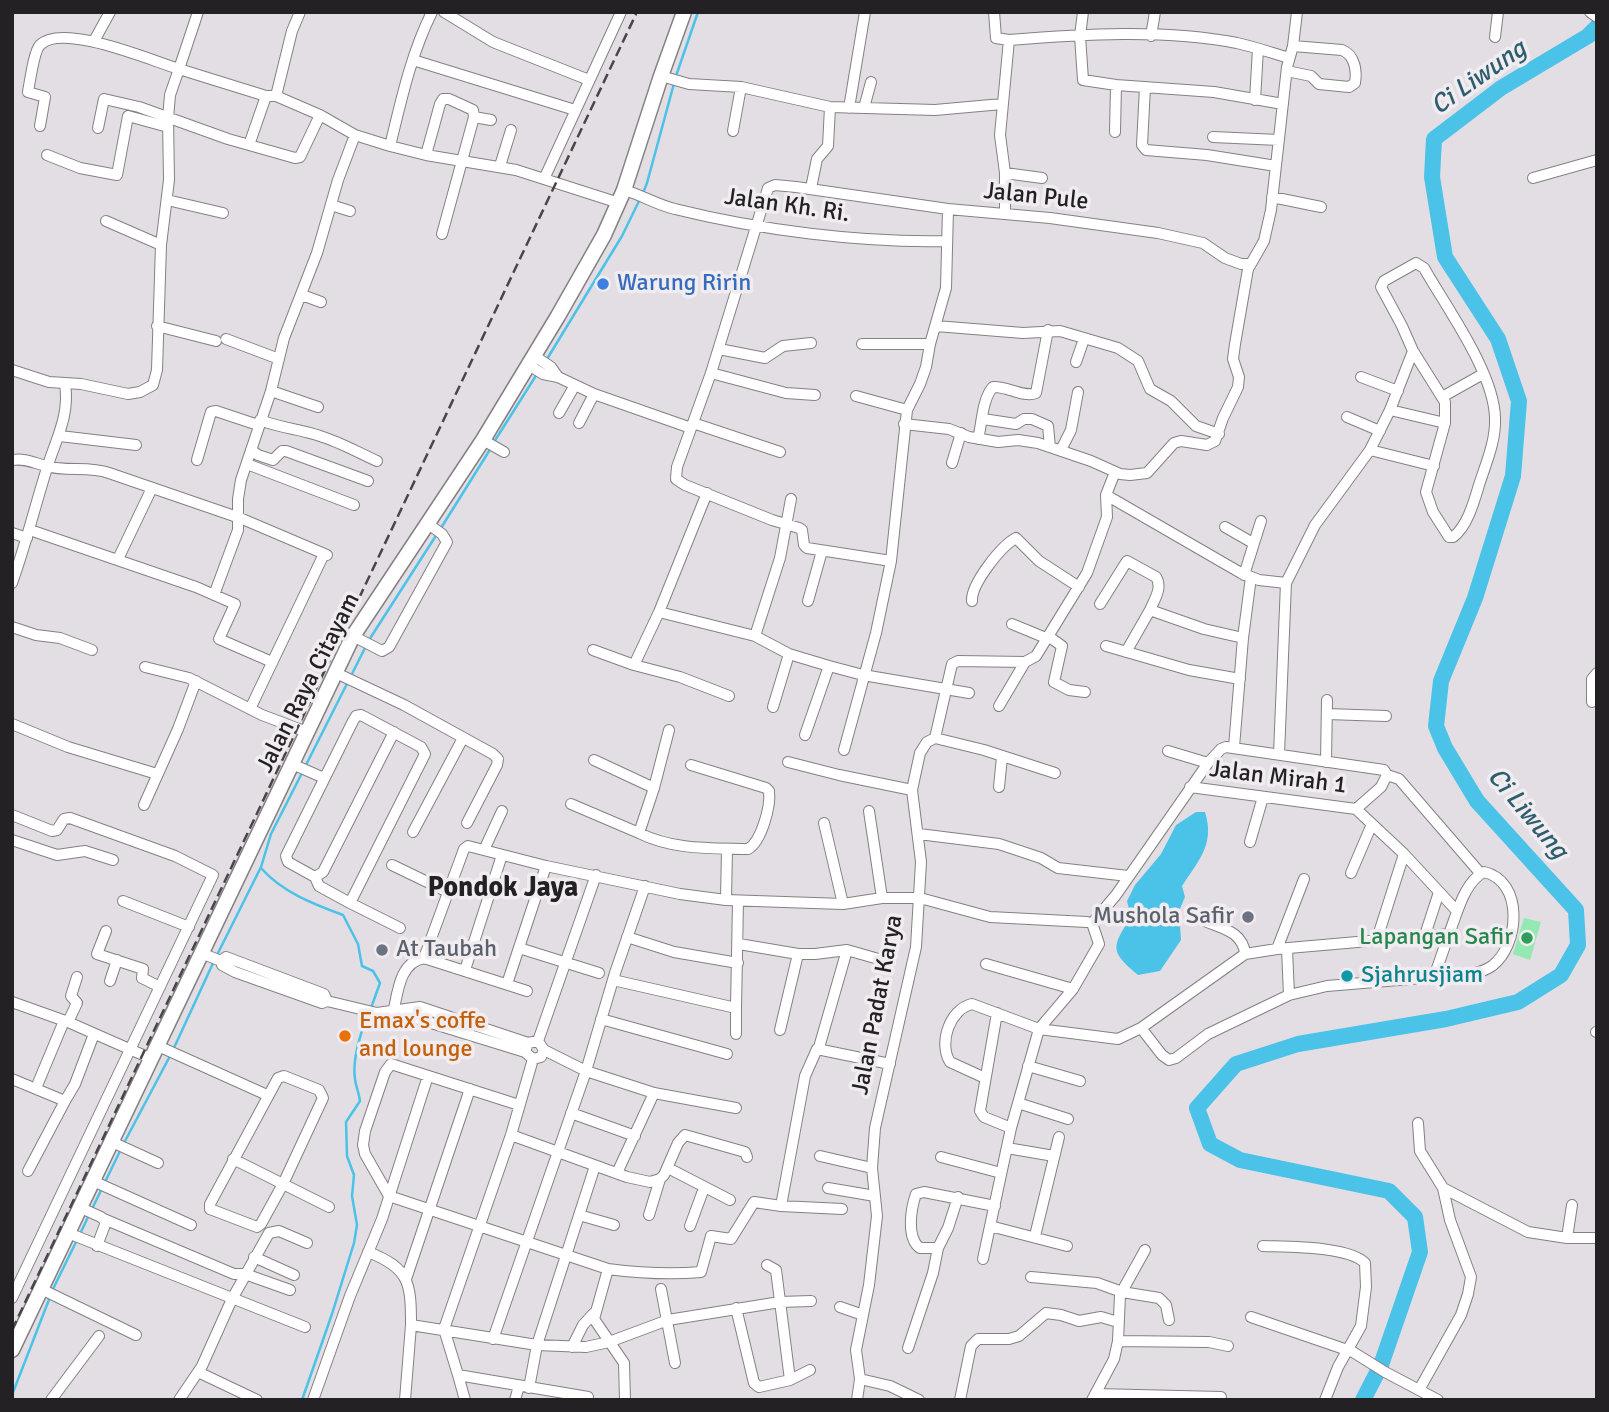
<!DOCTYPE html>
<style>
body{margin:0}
#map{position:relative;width:1609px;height:1412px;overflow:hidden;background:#e3dee3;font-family:Signika,sans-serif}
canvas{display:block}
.frame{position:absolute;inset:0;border:14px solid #232123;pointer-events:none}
</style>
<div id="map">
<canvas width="1609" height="1412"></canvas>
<div class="frame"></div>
</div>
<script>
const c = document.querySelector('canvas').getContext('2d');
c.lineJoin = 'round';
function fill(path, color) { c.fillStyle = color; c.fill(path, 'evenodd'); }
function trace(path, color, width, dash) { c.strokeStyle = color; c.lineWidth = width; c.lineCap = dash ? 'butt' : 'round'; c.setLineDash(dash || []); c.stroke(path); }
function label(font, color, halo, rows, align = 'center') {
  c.font = font + ' Signika,sans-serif'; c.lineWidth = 7; c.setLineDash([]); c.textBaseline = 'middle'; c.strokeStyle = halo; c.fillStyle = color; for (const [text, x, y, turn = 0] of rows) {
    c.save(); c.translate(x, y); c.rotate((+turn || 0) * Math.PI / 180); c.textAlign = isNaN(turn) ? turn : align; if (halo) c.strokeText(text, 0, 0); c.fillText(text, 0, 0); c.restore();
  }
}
fill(new Path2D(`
 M1524,918l17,4 -11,38 -17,-6z`), '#93e9b1');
fill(new Path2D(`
 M1196,812h9c10,32 -6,48 -23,74l3,11 -6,14 2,29 -21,31 -22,4c-28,-24 -27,-27 -7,-58l-4,-16 8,-16 26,-31 15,-29z`), '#4bc2e7');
trace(new Path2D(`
 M643,193l4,-10 29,-107 22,-64
 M547,359l75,-123 18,-37
 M494,442l43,-68
 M441,528l50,-80
 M369,640l68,-106
 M306,765l60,-119
 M261,868c21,24 52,36 82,47l15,29 4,22 11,5 7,12 -9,25
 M217,955l44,-88 10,-33 32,-63
 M173,1050l41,-89
 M124,1143l46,-87
 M92,1209l29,-60
 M80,1234l9,-19
 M52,1291l25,-51
 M12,1395l38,-98
 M302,1400l30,-86 22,-71 3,-18 -5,-29 2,-21 -7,-19 -1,-34 14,-21c-1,-8 -4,-14 -5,-22 -3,-19 6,-47 13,-65`), '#4bc2e7', 2.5);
trace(new Path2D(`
 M1363,1400l18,-35 39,-113 -5,-35 -26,-26 -149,-31 -30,-16 -13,-36 39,-44 62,-20 148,-25 72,-17 43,-27 17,-30 -2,-35 -99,-109 -32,-53 -9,-22 5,-45 34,-83 38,-122 6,-75 -21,-62 -53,-82 -13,-80 2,-38 67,-51 87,-52 9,-9`), '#4bc2e7', 16);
const minor = new Path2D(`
 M444,12l49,30 96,38
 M994,12l2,26 13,2
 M1083,12l-3,24 3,44 33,5 98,7 69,12
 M1590,12l7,5
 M1151,36l4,-24
 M1495,37l3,-25
 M94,41l16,-29
 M413,60l162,50
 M1287,71l24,5 8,8 30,3 6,-4c2,-12 0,-28 -13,-33l-49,-4
 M661,76l28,8 52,3 89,20 105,3 67,-6
 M1145,87l-3,58 4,5 61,5 69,11
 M276,96l16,-65 8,-19
 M1255,100l3,-51
 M849,108l16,-96
 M864,108l7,-26
 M474,117l17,3
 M40,126l5,-29 -17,-5c2,-11 6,-41 12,-47 22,-23 112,16 139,24l19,-57
 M98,128l6,-29 35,8 89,32 67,19 5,-1 20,-42
 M733,131l8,-44
 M1115,132l1,-47
 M1213,137l66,3
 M249,145l17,-49
 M390,146c11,-45 21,-92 42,-134
 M47,155l33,13 37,7 11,-59 40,11
 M426,155l14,-51 3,-5h6l24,11 1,7 -32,117
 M500,166l11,-36
 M1005,173l37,5
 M1533,178l64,-18
 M544,179l77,-167
 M811,188l6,-29 11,-13 2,-39
 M624,190c18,5 33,15 51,19 84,21 186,34 272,32
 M1272,197l49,10
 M167,200l56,13
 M331,205l19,6
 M1005,214v-41l-5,-38 9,-95c72,-6 157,-11 228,3 18,4 35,10 52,15
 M106,221l55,24
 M1416,263l8,5c22,39 70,104 71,150 1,23 -9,45 -16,67 -5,17 -12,42 -26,52h-4l-16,-25 -7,-20 19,-69v-21l-32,-51 -11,-25 -21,-39 3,-6z
 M302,295l19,7
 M157,326l59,15
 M936,326l87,7 37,-2 58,17 20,13 12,28 21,12 25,25 23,8
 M226,339l53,20
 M862,344h68
 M719,349l46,9 18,-12 28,-3
 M533,355l18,12 7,10
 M1076,362l8,-23
 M527,364l16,10 15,3 36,17 97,34
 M12,370l37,12 32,2 47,10 12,-2 13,-7 4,-15 4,-125 8,-65 -1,-62 2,-23 9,-26 87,27h10l44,19 35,20 35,11 36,9 90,15 103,33
 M711,373l75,20 29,2
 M1361,377l37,14
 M271,391l47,16
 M856,396l51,14
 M1442,397l41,-23
 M1390,410l55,13
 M559,413l16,-28
 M1347,417l33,14
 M983,419l33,5 8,-5h8l16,7 2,21
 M260,420c20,8 40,9 60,16 20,6 39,17 57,25
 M579,423l15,-29
 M693,423l87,29
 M904,424l45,5 20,8 29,5 20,-2 20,3 53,18 29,13 10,1 17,-2 27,-30 7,-2 26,4 8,-4 8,-23 15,-31 1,-10 -6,-18 2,-15 13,-75 16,-28 7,-31 16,-143 6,-21 4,-34
 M60,436l76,9
 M978,439c4,-15 4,-40 15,-52 15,-1 30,11 43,6l12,-63
 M483,440l21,12
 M251,450l7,5 15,5 9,-9h4l82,30
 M1061,450l10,-20 7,-38
 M1370,450l64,16
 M12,460c13,-2 22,3 34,6 20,6 43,0 63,7l131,45 87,37
 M197,460l14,-48 5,-1 42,14
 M952,463l9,-30
 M247,464l107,41
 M1106,495l135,78 18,7 27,3
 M1225,527l28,16
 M30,530l166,57 39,17 -16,35 53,23
 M12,533l15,5
 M118,559l34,-71
 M891,561l-84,-13 -3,-3 -2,-15 -3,-2 -27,-8 -87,-35 -9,-6 1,-12 34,-94 57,-185 7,-3 21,2 152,22 102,9 108,15 45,10 22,15 16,6h9
 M1244,575l17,-54
 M12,583c14,-39 23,-77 35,-115 9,-29 23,-53 18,-84
 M214,595l24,-65v-31l3,-19 30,-89 13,-53 33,-85 21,-73 17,-45
 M808,601l14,-50
 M972,601c-1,-17 29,-55 44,-63l23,23 40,26
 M1100,604l27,-43 29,16c7,11 -2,23 -6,33l54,19 39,9 -9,109
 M659,612l96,24 34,18 40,12 34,9 106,18
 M1012,624l34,14
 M12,627l24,8 24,3 32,12
 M353,636l29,15 7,-4 58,-105 -5,-8 -15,-11
 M755,636l25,-78 11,-59
 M1048,636l14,10 -8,36 15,8 16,2
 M1243,638l8,-61
 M1106,646l83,24 51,9
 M593,650l41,15 46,12 49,19
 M1126,652l24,-42
 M634,665l25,-53 48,-119
 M145,667l44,11 73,37 45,17
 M334,672l70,33 89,49 5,5 -1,6 -30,58
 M1592,702v-23l5,-6
 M999,706l26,-44
 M773,707l16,-53
 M250,709l74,-155
 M1327,714l59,2
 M12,724l56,23 89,27
 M669,730l-15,58 -15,45c34,17 71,15 109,16 13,-7 23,-42 21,-58l-3,-3 -75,-23
 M805,735l24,-69
 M935,738l49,12 71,23
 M844,750l32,-117 15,-72 16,-151 13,-26 6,-17 4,-23 16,-56 2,-79
 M1168,751l40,12
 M1279,754l7,-171 29,-58 55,-75 20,-40 23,-59
 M594,760l60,28
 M788,762l51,13 73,15
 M1326,762l1,-62
 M292,764l32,14
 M999,787l3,-30
 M1190,787l166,22 25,-22 6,-12
 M571,804l68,29
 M144,805l34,-76 18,-48
 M1356,809l48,45 52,56
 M869,811l13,87
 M12,815l40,16 5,-1 7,-11 6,-1 105,38 38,19 -201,423
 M824,823l19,81
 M413,832l50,-94
 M919,834l80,10 42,14 17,10 70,8
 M12,840l45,15 28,-4 28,9
 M1250,842l13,-45
 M484,850l18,-39
 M392,865l56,27
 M1351,873l21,-49
 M315,877l8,-5 71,-140
 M726,900l1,-51
 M123,901l66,26
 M350,903l-31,-17 -4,-9 -27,-15 -2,-6 67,-135 3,-5 5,-1 60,32 4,7 -75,149 50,25
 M1094,921l22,-26 92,-132 13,-14 5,-2 158,23 3,5 12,4 82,95
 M1207,922c18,7 36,11 38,32
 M106,931l-9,23 46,15 -1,9 18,9
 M1425,935l14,-43
 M627,937l47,15 64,11
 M1377,939l27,-85
 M739,944l59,10h17l32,-4 35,10
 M519,948l80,25
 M1277,949l27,-70
 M1287,949l2,46
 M201,953l20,8 1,4 13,7 87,31 5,-2 50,12 43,-6 108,36 10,-2 6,9 -3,7 -8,2 -8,-7 3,-9
 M424,958l40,-109 4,-3 78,20 134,28 46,6 117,4 39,-6h38l70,19 97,5
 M221,961l5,-4 98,37 3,7
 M986,964l87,25
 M465,970l37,-115
 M613,980l123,28 2,-107
 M110,981l7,-21
 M507,984l39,-118
 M12,1002l56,20 84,37
 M736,1008v26
 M394,1009c4,-20 7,-47 30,-51l103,33
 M408,1010l10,9 107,33
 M997,1013l-17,98 4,6 27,11
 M601,1019l126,35
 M68,1022l9,-19 -6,-7 6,-19
 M1141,1028l21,27 7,5 7,-2 32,-24 81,-39 38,-9 107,-9
 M780,1030l18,-76
 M1596,1032h1
 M538,1041l58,-166
 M820,1044l27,-94
 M158,1046l109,49
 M544,1050l42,21 68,22 82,15
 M533,1059l-22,76 -67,194 14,46 130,22
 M1028,1066l52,15
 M985,1078l-35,-16c-12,-19 0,-53 22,-58l67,25 79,10 23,-11 104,-74 32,-5 172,-15c8,-20 15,-52 35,-62 40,9 36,73 8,94 -16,11 -40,9 -58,11l15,-43
 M12,1079l53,22 10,-17 19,-50
 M36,1088l28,-67
 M1018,1103l50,16
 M519,1105l-128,-41 -6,8 -20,59 -2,14 2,9 24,42 219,73c31,4 61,6 93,3l10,-36 20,3 23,-37 27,4 61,3
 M571,1113l64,23
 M1418,1123l2,28 23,37 85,44 39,6h30
 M511,1135l116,42 23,5 10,-3 4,-4 14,-32 7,-8 60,17 2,5
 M112,1142l46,21
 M1007,1148l47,8
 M820,1156l52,12
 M941,1157l60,16
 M233,1159l50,25 40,-86 -4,-8 -35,-14 -6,2 -68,126v5l47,18 4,-3 22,-40 46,23
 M668,1168l62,32
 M28,1171l37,-70
 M617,1173l37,-80
 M93,1181l98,44
 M828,1188l47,8
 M781,1206l24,-130 12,-27 73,15
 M81,1208l20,9 5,5 -9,24
 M579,1215l35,10
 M649,1215l11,-36
 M104,1219l130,55h11l45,16
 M690,1226l14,-38
 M990,1226l77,20
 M68,1233l237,94
 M1035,1236l24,-99
 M1567,1238l5,-33
 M1263,1246c24,1 85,0 102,17l1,24 -5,39 -23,41 -13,33
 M938,1248h-18c-14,-10 -9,-40 -4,-54l8,-2 71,14
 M368,1252c42,16 43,32 43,73l126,20 49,2 23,-5 59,-22 112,-18 31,-1
 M254,1257l40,18
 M983,1259l28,-131 28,-99 34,-40 26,-45 -6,-18
 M608,1269l-14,50 30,44 1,37
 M1031,1277l66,6 25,9 37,6 7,7 3,15
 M406,1279l64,-190
 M41,1289l95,46
 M661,1289l14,74
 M840,1307l23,8
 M736,1308l18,75 5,4 31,-7 -14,-110 -9,-5
 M1251,1317l102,35 32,20 53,28
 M493,1339l93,-268 29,-98 30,-87
 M1118,1341l91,1 19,4
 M572,1347l11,-22 11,-12
 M908,1348l25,-75 5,-25 10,-20 10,-31
 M198,1372l59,28
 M458,1375l7,25
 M860,1379l30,7 29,14
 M790,1380l20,-10
 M529,1388l8,-43 58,-179
 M1419,1390l42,-75 7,-21 3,-17 -21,-57 -7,-32
 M1096,1394l125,3
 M51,1400l48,-64
 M179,1400l23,-34 30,-67 37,-66 10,-2 28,12
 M313,1400l37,-104 32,-77 46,-143
 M405,1400l6,-75
 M515,1400l4,-14
 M857,1400l3,-21 -4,-29 13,-65 8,-69 -5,-48 3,-40 41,-181 5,-85 -9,-72 8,-37 7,-11 8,-4 17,-74 6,-3 67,1 11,-6 51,-83 20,-56 -1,-22 9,-23
 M960,1400l11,-54 7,-7h31l10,-3 27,-23 15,2 18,6 22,-4 17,5
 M1092,1400l22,-41 4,-18 2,-46 25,-45`);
const primary = new Path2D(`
 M12,1350l341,-714 130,-196 75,-124 46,-81 20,-45 37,-114 23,-64`);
trace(minor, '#848084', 12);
trace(primary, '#848084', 17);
trace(minor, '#fff', 10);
trace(primary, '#fff', 14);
trace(new Path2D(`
 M12,1330l625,-1318`), '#494649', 2.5, [10, 5]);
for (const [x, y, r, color] of [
 [603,284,7,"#3f7fe0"],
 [1248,917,7,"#6b7280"],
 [1527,938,7,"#2e9e5b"],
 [382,950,7,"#6b7280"],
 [1347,976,7,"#0f9aa8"],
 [345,1036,7,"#e8710a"]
]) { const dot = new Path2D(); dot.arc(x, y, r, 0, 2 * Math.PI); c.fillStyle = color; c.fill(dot); trace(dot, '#f0ecf0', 2.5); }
label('24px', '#232123', '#f0ecf0', [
 ["Jalan Pule",1036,197,6],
 ["Jalan Kh. Ri.",787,206,8],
 ["Jalan Raya Citayam",309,683,-63],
 ["Jalan Mirah 1",1278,778,7],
 ["Jalan Padat Karya",878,1005,-79]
]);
label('24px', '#366cbe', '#f0ecf0', [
 ["Warung Ririn",617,284]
], 'left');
label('24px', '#5b616d', '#f0ecf0', [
 ["Mushola Safir",1234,917],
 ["At Taubah",396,950,"left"]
], 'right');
label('24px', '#27864d', '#f0ecf0', [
 ["Lapangan Safir",1513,938]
], 'right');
label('24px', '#0d838f', '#f0ecf0', [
 ["Sjahrusjiam",1361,976]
], 'left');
label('24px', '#c56008', '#f0ecf0', [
 ["Emax's coffe",359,1022],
 ["and lounge",359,1050]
], 'left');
label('italic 26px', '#2d5d6e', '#f0ecf0', [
 ["Ci Liwung",1479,78,-35],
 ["Ci Liwung",1527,814,50]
]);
label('bold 28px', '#232123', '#f0ecf0', [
 ["Pondok Jaya",503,889]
]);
</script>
